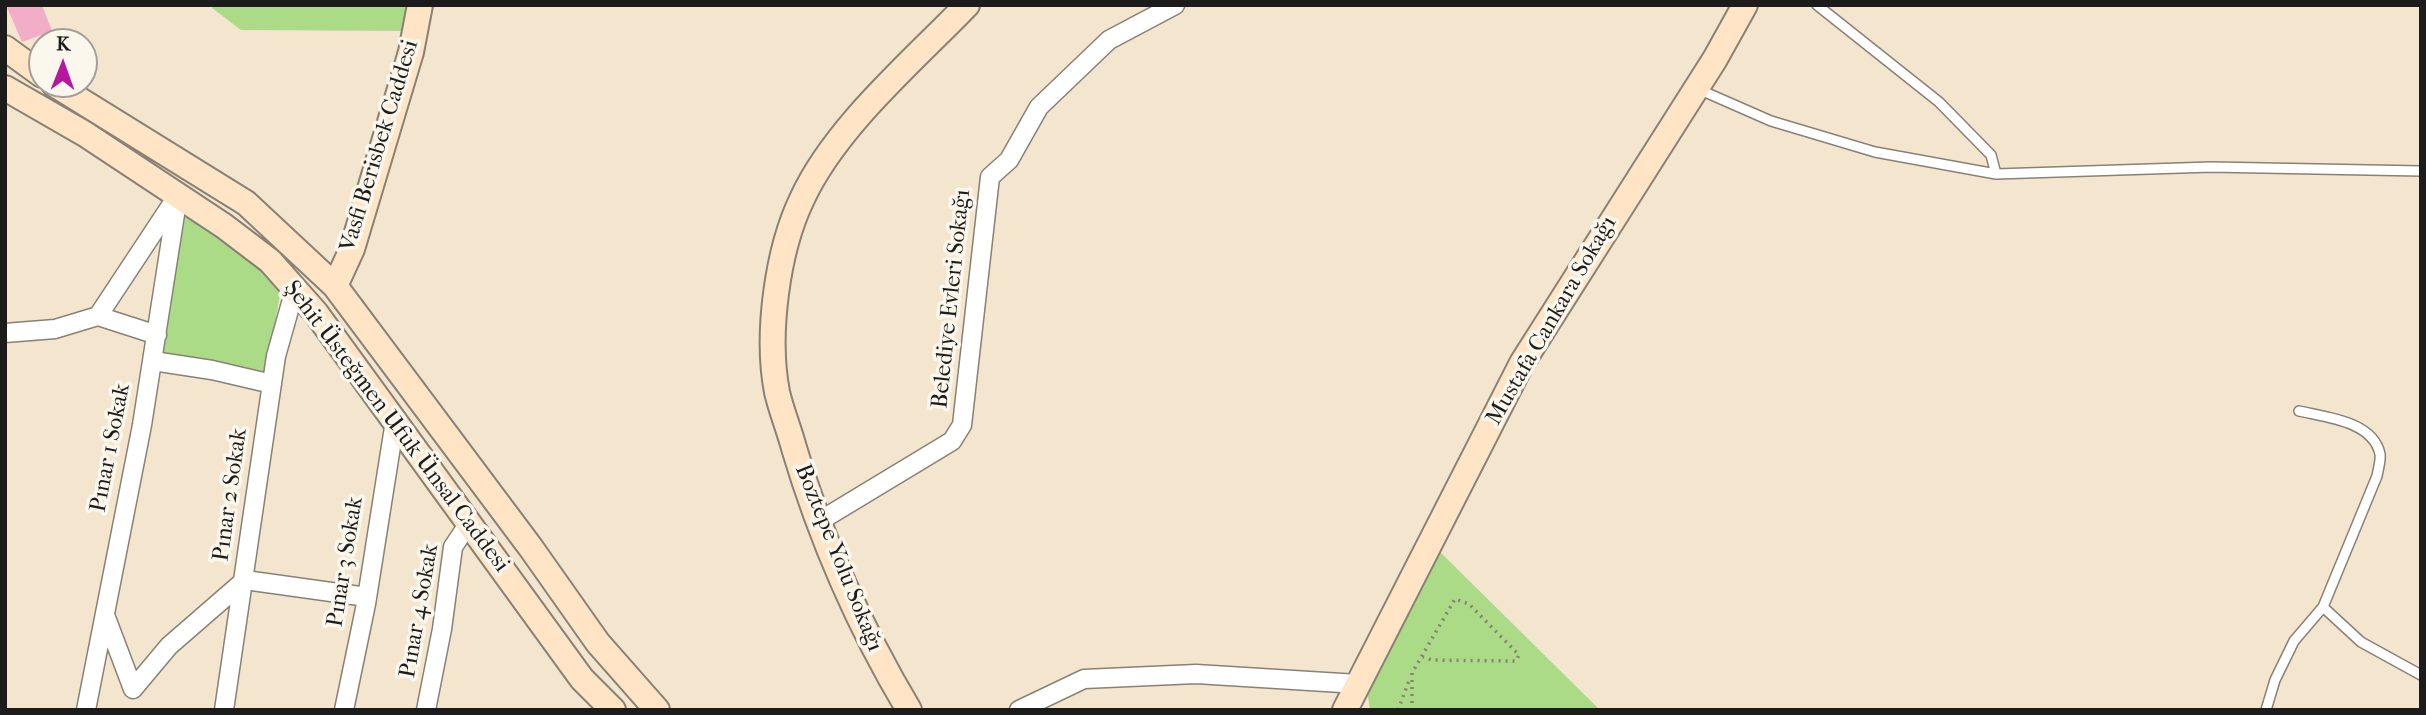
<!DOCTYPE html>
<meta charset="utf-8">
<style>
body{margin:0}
#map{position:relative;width:2426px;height:715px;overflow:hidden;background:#f4e6ce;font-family:"IM FELL French Canon",serif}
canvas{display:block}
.frame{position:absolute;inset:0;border:7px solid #1c1c1c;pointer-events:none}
.north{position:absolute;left:28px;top:28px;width:70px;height:70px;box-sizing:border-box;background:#fbf7ec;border:2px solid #a29f99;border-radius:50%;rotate:1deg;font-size:19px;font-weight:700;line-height:28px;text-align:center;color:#1c1c1c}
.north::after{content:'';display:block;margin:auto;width:24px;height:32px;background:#b5179e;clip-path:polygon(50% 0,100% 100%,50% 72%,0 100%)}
</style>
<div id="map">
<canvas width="2426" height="715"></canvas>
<div class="frame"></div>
<div class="north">K</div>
</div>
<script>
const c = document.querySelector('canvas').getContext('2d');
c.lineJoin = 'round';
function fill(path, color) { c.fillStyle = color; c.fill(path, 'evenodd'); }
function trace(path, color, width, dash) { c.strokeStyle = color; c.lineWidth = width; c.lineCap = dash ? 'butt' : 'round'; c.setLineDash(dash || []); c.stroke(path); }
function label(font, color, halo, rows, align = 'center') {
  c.font = font + ' "IM FELL French Canon",serif'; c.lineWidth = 7; c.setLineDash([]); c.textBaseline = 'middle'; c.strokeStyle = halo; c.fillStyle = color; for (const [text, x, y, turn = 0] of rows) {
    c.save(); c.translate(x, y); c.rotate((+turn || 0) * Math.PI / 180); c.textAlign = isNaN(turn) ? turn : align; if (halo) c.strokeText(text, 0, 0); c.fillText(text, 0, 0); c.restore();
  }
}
fill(new Path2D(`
 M214,5h193v26l-166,-1 -29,-22z
 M183,214l34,20 60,47 3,13 -14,83 -106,-24z
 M1438,550l162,160h-230l-3,-20z`), '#acdb88');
fill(new Path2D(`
 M6,5h36l10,26 -30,11z`), '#f1aec6');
const lane = new Path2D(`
 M1817,5l122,97 52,53 5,19
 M1698,89l73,32 104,31 121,22 215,-7 210,4
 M2323,607l38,35 60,33
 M2266,710l9,-30 19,-39 29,-34 54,-131c1,-6 4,-16 3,-22 -7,-33 -55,-37 -81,-43`);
const street = new Path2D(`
 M98,316l59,19
 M5,333l50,-4 43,-13 76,-115
 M153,361l59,9 60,14
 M818,522l134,-81 10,-16 28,-248 19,-17 30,-53 70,-67 66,-35
 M105,615l28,74 36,-43 76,-66 122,17
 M86,710l56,-285 36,-230
 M224,710l52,-354 19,-67
 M344,710l22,-106 29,-183
 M426,710l16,-81 11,-82 16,-24
 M1019,710l65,-31 112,-5 162,10`);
const secondary = new Path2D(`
 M5,48l37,27
 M54,84l192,119 89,83 196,262 67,95 59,67
 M5,88l80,46 139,92 46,35 46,52 266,366 31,31
 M335,286l17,-37 59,-197 9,-47
 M909,710c-49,-82 -88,-171 -115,-262 -5,-19 -13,-38 -17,-56 -11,-57 0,-141 25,-193 33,-72 110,-137 165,-194
 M1345,710l177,-347 193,-304 30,-54`);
trace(lane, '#888175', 12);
trace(street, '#888175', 21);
trace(secondary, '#888175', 28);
trace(new Path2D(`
 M1398,710l12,-32
 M1412,710v-37l43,-74 14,5 50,51 -3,6 -84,-1 -9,-3`), '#888175', 3.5, [2, 5]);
trace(lane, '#fff', 9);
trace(street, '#fff', 18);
trace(secondary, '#ffe4c6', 24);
label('23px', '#1c1c1c', '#fbf7ec', [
 ["Vasfi Berisbek Caddesi",380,146,-73],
 ["Belediye Evleri Sokağı",952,299,-84],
 ["Mustafa Cankara Sokağı",1552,321,-60],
 ["Şehit Üsteğmen Ufuk Ünsal Caddesi",396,427,53],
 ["Pınar 1 Sokak",111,448,-79],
 ["Pınar 2 Sokak",231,495,-82],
 ["Boztepe Yolu Sokağı",838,558,68],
 ["Pınar 3 Sokak",346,562,-81],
 ["Pınar 4 Sokak",420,611,-80]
]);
</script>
